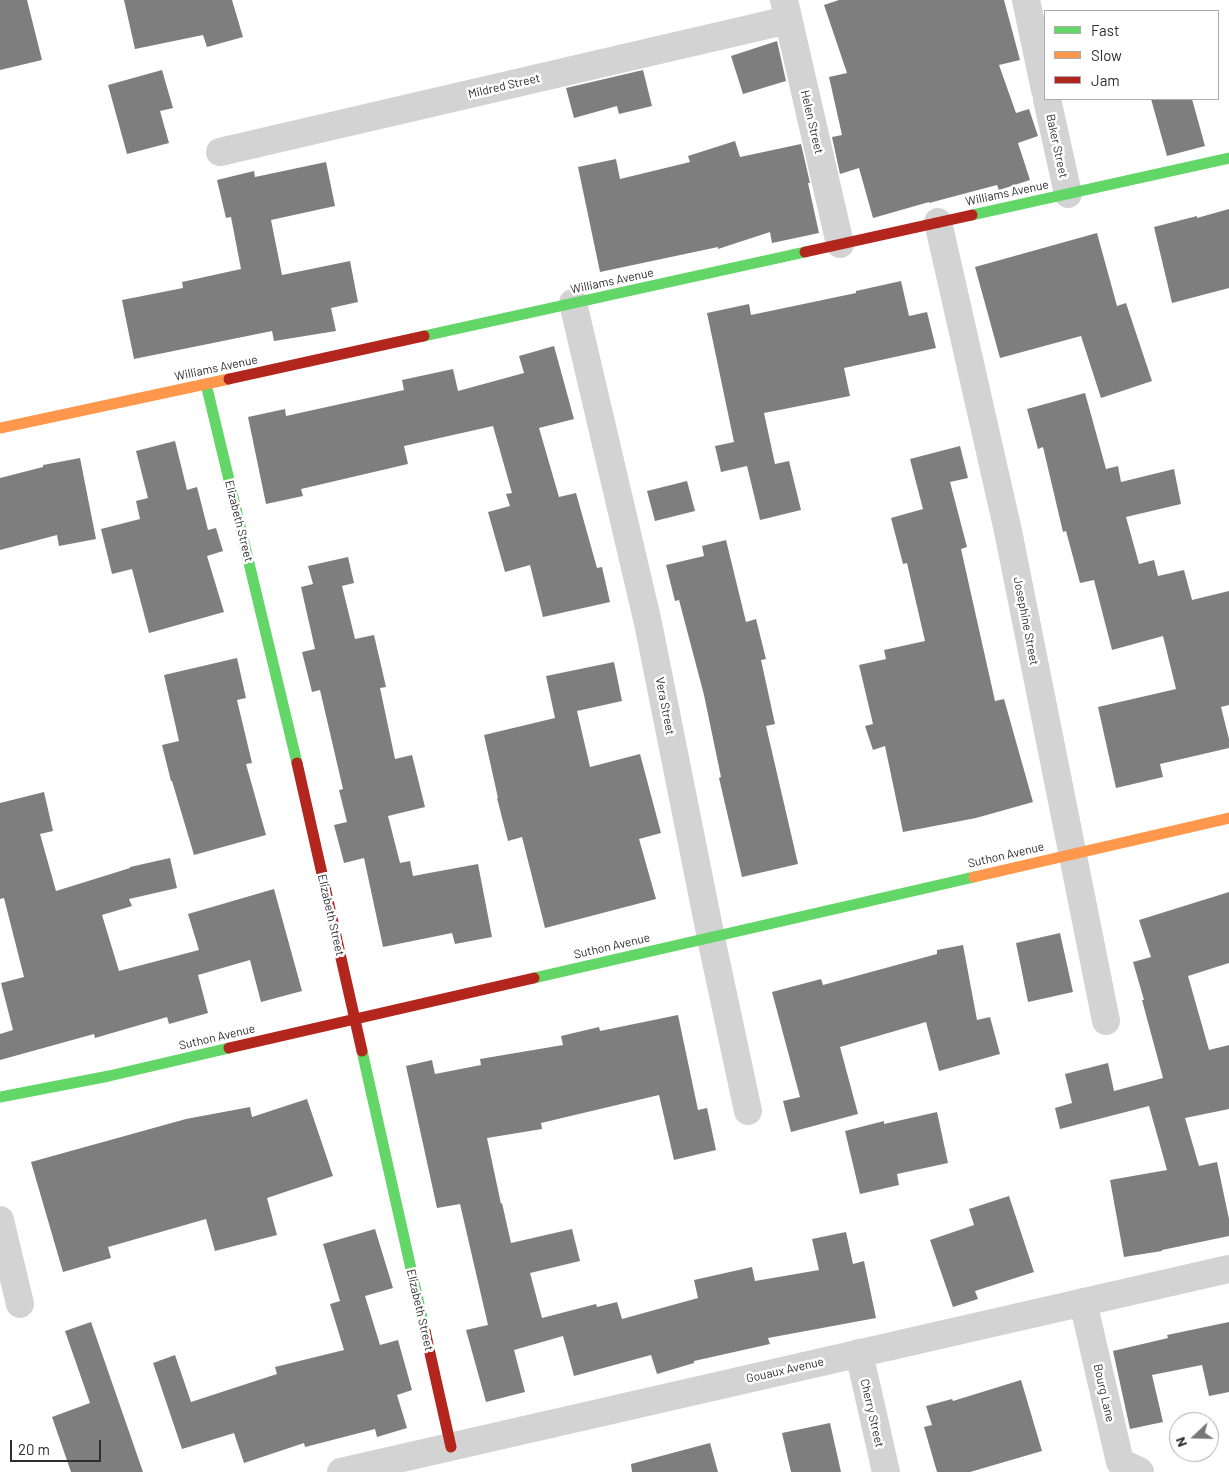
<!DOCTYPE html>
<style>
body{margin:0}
#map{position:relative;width:1229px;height:1472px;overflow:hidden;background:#fff;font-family:Barlow,sans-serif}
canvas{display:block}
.legend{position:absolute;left:1044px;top:10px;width:175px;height:90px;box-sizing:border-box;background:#fff;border:1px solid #ababab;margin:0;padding:6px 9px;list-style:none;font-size:15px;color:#2e2e2e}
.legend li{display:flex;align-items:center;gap:10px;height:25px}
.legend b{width:25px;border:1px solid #ababab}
.north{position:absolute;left:1169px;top:1412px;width:50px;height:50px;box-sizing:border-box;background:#fff;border:1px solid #ababab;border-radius:50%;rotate:249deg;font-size:14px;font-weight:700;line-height:20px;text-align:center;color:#2e2e2e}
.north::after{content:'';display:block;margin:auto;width:18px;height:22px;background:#777;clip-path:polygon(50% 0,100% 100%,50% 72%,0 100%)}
.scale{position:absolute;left:10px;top:1440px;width:91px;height:22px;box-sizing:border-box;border:2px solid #2e2e2e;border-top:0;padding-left:6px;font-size:15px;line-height:18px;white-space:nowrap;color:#2e2e2e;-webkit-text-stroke:4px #fff;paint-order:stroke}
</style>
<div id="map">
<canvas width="1229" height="1472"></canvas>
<ul class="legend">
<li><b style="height:6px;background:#63d668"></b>Fast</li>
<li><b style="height:6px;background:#ff974d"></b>Slow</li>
<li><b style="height:6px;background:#b3261e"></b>Jam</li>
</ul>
<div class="north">N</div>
<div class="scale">20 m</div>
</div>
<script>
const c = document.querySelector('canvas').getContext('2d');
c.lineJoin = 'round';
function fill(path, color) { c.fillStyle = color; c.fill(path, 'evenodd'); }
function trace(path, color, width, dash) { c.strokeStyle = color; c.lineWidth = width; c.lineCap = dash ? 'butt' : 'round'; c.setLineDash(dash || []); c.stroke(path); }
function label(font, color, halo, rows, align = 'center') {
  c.font = font + ' Barlow,sans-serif'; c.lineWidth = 5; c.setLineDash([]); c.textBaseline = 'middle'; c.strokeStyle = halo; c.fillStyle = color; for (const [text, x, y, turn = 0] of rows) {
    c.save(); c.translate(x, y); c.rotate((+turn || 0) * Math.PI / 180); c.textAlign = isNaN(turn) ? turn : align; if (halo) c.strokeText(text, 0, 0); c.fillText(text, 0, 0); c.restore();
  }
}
fill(new Path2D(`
 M0,0h27l15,60 -42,10z
 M124,0h108l11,37 -36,10 -4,-12 -68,14z
 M839,0h165l16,60 -21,5 17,48 13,-4 9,27 -20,7 12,37 -31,10 -2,-5 -68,18v-1l-56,16 -14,-50 -19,6 -8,-37 10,-2 -13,-58 18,-4 -23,-68z
 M777,41l9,40 -43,13 -12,-38z
 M162,70l11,38 -13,3 9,32 -42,11 -19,-69z
 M643,70l9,36 -33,8 -2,-8 -43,12 -8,-30z
 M1151,99h41l13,47 -38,10z
 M735,141l5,16 61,-13 9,39h-2l11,50 -47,10 -2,-11 -52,17v-2l-118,25 -22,-105 38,-8 4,20 70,-17 -2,-6z
 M326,162l9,44 -64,14 11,55 68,-14 8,41 -27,6 5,23 -62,10 -2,-10 -138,28 -12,-59 61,-12 -1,-6 59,-13 -10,-52 -5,1 -9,-38 37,-9 1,6z
 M1229,209v79l-57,15 -18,-76 43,-11v2z
 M1097,233l20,73 9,-3 26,78 -51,17 -20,-62 -81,22 -25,-91z
 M901,281l8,35 18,-4 9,36 -92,20 6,28 -86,17 11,51 14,-3 12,49 -41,10 -13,-54 -26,6 -6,-26 19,-4 -27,-129 42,-9 2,11 105,-22v-2z
 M554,346l20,73 -35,9 20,69 17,-4 21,75 5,-1 8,35 -67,15 -13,-52 -25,7 -17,-60 22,-6 -4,-12 6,-1 -19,-67 -89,20 4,18 -107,25 2,7 -37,8 -18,-87 37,-8 1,7 118,-26 -2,-10 51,-11 5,22 66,-18 -5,-17z
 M1085,393l21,76 12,-3 3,16 53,-13 7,35 -55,13 13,47 15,-4 4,16 26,-6 8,30 37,-9v114l-8,2 8,32v9l-69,16 3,13 -47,11 -18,-81 78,-18 -13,-53 -51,14 -18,-70 -14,3 -14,-52 -3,1 -20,-85 -5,2 -11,-40z
 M175,441l12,49 10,-3 11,43 8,-2 7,23 -16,5 17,56 -75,21 -17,-64 -20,5 -11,-45 39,-10 -4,-18 12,-3 -12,-47z
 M960,446l8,32 -18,4 17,65 -6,2 34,152 9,-2 29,103 -57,16 -73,14 -18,-86 -12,4 -8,-24 8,-2 -14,-59 27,-6 -2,-9 41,-9 -18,-78 -4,1 -12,-46 32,-9 -13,-50z
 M80,458l16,81 -37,7 -2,-11 -57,15v-72l43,-11v-2z
 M687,481l8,30 -40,10 -8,-30z
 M726,540l20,82 10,-3 10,40 -5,1 14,64 -9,2 32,138 -56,13 -23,-99 2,-1 -17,-82 -25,-95 -4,1 -9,-36 38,-9 -2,-10z
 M348,557l6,26 -12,3 13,53 19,-4 12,52 -6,1 15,71 17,-4 13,52 -37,9 12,47 10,-2 3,15 65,-12 14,73 -37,7 -3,-11 -69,14 -19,-89 -20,5 -10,-38 13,-3 -8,-32 4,-1 -23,-99 -8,2 -10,-40 13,-3 -14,-62 12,-3 -5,-18z
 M237,658l9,40 -9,2 15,63 -6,1 20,71 -72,20 -22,-74h-1l-9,-36 17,-4 -15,-66z
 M614,662l8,39 -45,10 13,56 50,-13 21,79 -22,6 17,60 -111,29 -23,-91 -14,4 -11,-43h1l-14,-63 71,-17 -9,-42z
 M44,792l9,39 -13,3 16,57 74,-23v-1l40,-9 7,30 -48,11 3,7 -30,9 17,56 80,-21 -11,-36 86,-25 28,102 -41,11 -11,-42 -52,15 10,38 -39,11 -2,-7 -72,21 -1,-4 -94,26v-26l13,-4 -12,-47 23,-6 -20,-79 -4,1v-96z
 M1229,892v71l-41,13 21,74 20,-5v64l-44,9 14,48 18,-4 12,57v17l-67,14v1l-38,6 -14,-77 57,-10 -18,-64 -89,23 -5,-21 17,-5 -7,-29 43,-11 6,28 49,-13 -21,-78h2l-11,-38 18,-5 -12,-37z
 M1060,933l13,59 -45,10 -12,-59z
 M963,945l14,75 13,-3 10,37 -61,17 -13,-49 -86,25 18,67 -67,18 -8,-31 17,-4 -28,-105 49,-13 2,6 114,-31v-4z
 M678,1015l20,95 9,-2 9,42 -42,10 -15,-65 -118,28 1,6 -55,9 14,66 1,-1 9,40 61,-14 8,32 -50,12 12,45 54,-14 1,3 20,-5 5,17 76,-21 -4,-18 58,-13 3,14 64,-11 -7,-31 34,-7 7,32 11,-3 12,57 -108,20 2,6 -76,17v2l-37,11 -6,-19 -77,21 -11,-40 -49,14 11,42 -39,10 -20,-72 22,-5 -28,-121 -23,4 -31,-142 26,-6 3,14 46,-9 -1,-6 83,-14 -2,-9 38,-9 1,4z
 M307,1099l26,77 -66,22 10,37 -62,16 -9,-32 -98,28 3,11 -48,14 -32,-110 155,-43 64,-12 2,10z
 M937,1112l11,51 -51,11 2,11 -39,9 -15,-63 39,-10v3z
 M1009,1196l25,76 -59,19 3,8 -25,8 -23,-67 44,-15 -5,-16z
 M375,1229l18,59 -28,8 15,49 18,-5 14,50 -15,5 10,33 -30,9 -2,-8 -70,18 -1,-4 -60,20 -10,-30 -52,16 -29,-86 22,-8 16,47 86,-28 -2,-7 69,-17 -14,-46 10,-3 -17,-57z
 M91,1322l52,150h-72l-19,-55 38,-14 -25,-72z
 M1229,1322v70l-20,4 -7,-31 -50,10 11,47 -33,7 -17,-78 55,-13 -1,-3z
 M1021,1380l21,71 -72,21h-33l-13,-45 8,-2 -6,-19 26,-7 1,2z
 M830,1423l11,49h-50l-9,-39z
 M710,1443l8,29h-86l-1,-8z`), '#7e7e7e');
trace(new Path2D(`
 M784,0l56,244
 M1026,0l19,90
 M1047,99l21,95
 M220,152l568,-132
 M938,222l70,309 98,490
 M573,303l75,320 63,315 37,173
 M0,1220l20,84
 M1083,1302l37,160 19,9 1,1
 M859,1353l27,119
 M341,1472l888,-203`), '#d3d3d3', 28);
trace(new Path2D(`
 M972,215l257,-57
 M424,336l381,-84
 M206,384l91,379
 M534,978l440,-101
 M362,1051l63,280
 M0,1097l109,-21 120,-28`), '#63d668', 11);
trace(new Path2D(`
 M0,428l229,-49
 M974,877l255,-59`), '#ff974d', 11);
trace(new Path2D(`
 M805,252l167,-37
 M229,379l195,-43
 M297,763l65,288
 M229,1048l305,-70
 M425,1331l26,116`), '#b3261e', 11);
label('12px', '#2e2e2e', '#fff', [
 ["Mildred Street",504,86,-13],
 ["Helen Street",812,122,77],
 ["Baker Street",1057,146,78],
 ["Williams Avenue",1007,193,-12],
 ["Williams Avenue",612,281,-12],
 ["Williams Avenue",216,368,-12],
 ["Elizabeth Street",239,521,76],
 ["Josephine Street",1026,621,79],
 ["Vera Street",665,706,79],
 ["Suthon Avenue",1006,855,-13],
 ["Elizabeth Street",331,915,77],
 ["Suthon Avenue",612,946,-13],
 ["Suthon Avenue",217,1037,-13],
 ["Elizabeth Street",420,1310,77],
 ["Gouaux Avenue",785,1370,-13],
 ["Bourg Lane",1104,1393,77],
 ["Cherry Street",872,1413,77]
]);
</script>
